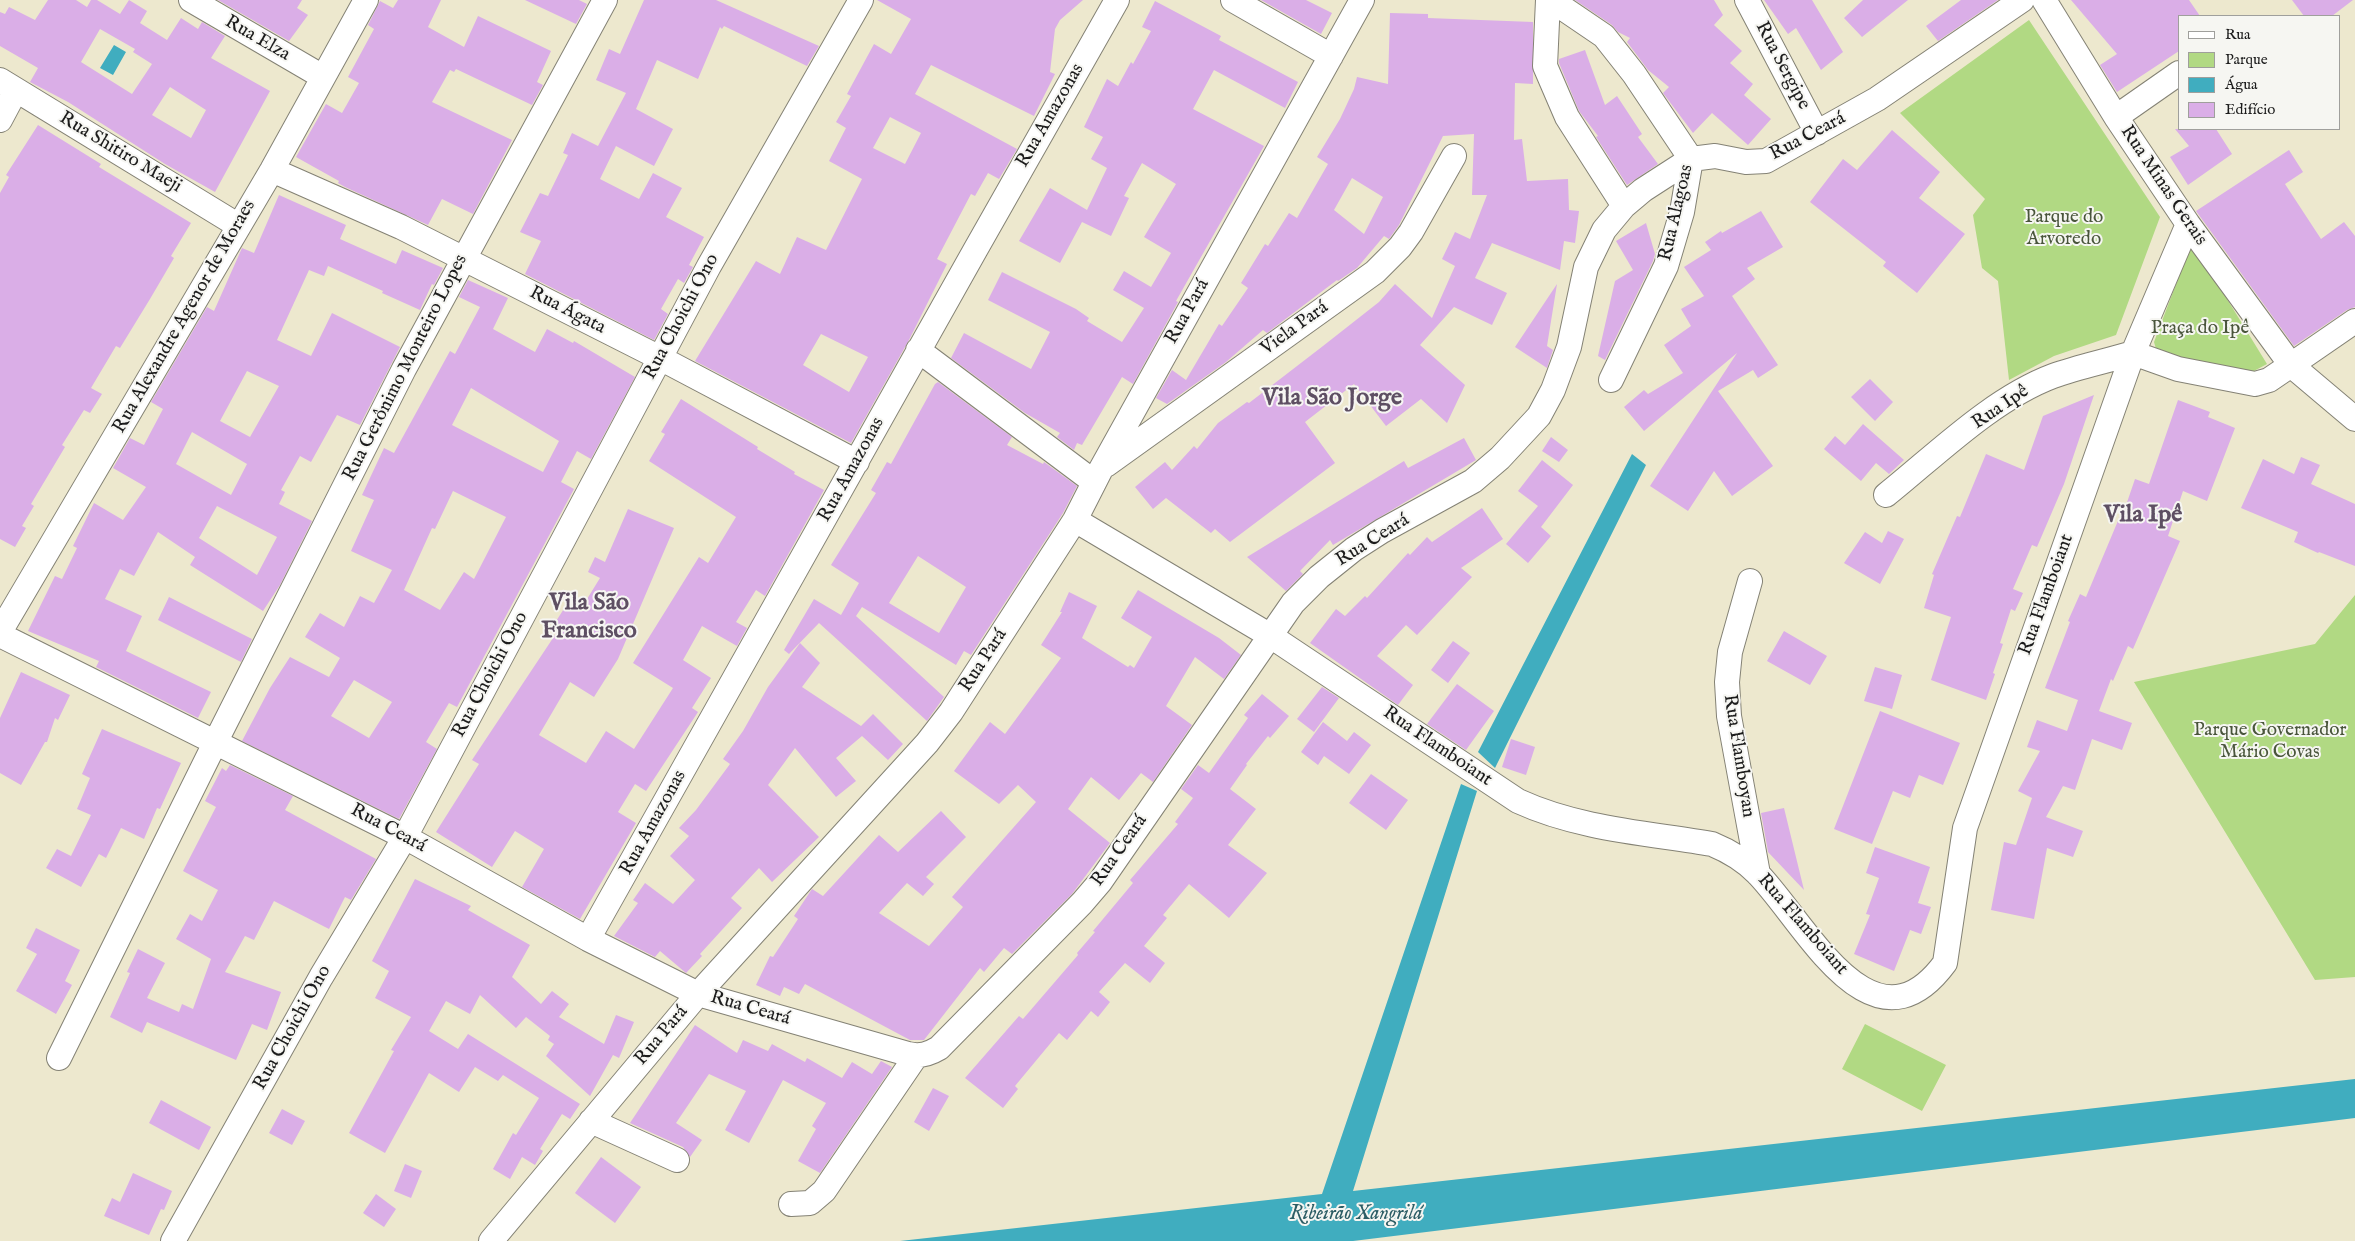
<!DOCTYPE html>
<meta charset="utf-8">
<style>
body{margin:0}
#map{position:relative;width:2355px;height:1241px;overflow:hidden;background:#ede8ce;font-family:"IM FELL English",serif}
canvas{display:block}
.legend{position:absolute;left:2178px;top:15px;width:162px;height:115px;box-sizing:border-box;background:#f6f6f2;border:1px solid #9f9f9c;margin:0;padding:6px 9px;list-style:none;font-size:15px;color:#1c1c1c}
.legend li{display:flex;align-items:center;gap:10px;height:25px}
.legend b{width:25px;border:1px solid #9f9f9c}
</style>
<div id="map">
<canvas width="2355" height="1241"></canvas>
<ul class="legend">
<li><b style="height:6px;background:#fff"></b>Rua</li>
<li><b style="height:14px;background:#b1d983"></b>Parque</li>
<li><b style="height:14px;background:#40adbf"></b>Água</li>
<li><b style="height:14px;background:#daaee7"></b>Edifício</li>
</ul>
</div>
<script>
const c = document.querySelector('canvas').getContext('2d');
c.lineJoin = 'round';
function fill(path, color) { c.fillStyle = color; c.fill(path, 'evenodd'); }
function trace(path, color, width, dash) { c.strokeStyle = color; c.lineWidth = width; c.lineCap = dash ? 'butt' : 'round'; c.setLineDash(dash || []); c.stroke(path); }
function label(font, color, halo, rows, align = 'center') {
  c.font = font + ' "IM FELL English",serif'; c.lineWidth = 4; c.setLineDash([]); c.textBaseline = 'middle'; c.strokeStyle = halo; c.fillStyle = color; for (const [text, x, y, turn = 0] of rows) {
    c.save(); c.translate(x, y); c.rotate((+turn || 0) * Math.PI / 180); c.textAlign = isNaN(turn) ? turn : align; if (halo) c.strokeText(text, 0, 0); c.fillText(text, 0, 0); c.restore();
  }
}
fill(new Path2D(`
 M2029,20l131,197 -44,118 -62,21 -45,24 -11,-99 -16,-13 -9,-53 12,-16 -85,-86z
 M2192,242l75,122 -26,14 -85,-29 -2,-7z
 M2355,595v382l-40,3 -181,-298 181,-38z
 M1865,1024l81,41 -24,46 -80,-42z`), '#b1d983');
fill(new Path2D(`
 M114,45l12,7 -13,23 -13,-7z
 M1632,454l14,11 -151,303 -17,-16z
 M1461,784l16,7 -124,400 1002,-112v39l-1002,123h-453l422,-47z`), '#40adbf');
fill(new Path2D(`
 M48,0h28l11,7 4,-7h6l23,14 9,-14 18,11 -7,12 27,17 14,-22 17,11 4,-7 23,14 -14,22 59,33 -55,101 -50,-28 -97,-62 -38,-20 8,-14 -38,-22v-34l5,2 4,-7 26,13zM100,29l35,20 -2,3 19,12 -20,30 -51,-32zM170,87l36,23 -15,28 -39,-23z
 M218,0h84l-5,8 11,7 -19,26z
 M398,0h43l-13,27 36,20 14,-31 73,35 -14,31 6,3 -11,20 -76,-36 -2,3 -4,-2 -18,32 80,38 -39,74 -31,-15 -14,26 -83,-38 -7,-4 1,-2 -43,-24 30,-53 16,9 17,-30 -11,-6 26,-48 -6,-4 12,-24 13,7z
 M525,0h54l8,4 -11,20z
 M644,0h72l103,46 -12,20 -83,-40 -2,3 -2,-2 -22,52 -41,-19 -21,49 37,20 -19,37 -38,-20 -16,33 39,20 14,-26 29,15 -16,29 38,20 -15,28 4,2 -9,16 -6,-4 -17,30 7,5 -14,26 -129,-66 16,-33 -21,-9 20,-39 8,3 20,-41 -5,-2 9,-20 26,13 28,-53 -30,-13 13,-31 11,5z
 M877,0h206l-23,20 -5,9 -5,43 5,2 -21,42 -103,-51 -16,29 102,55 -18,30 -11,-6 -13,23 -4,-2 -34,65 10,5 -38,76 -58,103 -156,-82 61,-100 24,13 17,-37 29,13 36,-71 -33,-18 17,-33 -10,-6 15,-26 -4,-2 27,-50 17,10 20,-35zM890,117l31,16 -16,31 -32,-16zM821,334l47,23 -19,35 -46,-27z
 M1261,0h45l26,13 -11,21z
 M1575,0h139l9,15 -9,10 28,26 -12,12 23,21 -9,11 27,24 -23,26 -36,-32 -19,20 -30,-40 6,-6 -21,-17 -21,-28 3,-4 -12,-6 -6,-7z
 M1764,0h48l31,52 -22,18 -25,-42 -8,6z
 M1863,0h45l-46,37 -18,-19z
 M1961,0h37l-60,41 -12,-15z
 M2071,0h118l11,16h-21v35l-62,41 -17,-27 17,-11z
 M2292,0h61l-21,16h-28z
 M1155,1l66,35 -2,4 79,42 -13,26 -71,-38 -21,39 71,37 -88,155 2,1 -45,82 -11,-7 -40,68 -5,-2 -3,7 -17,-13 3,-4 -35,-20 -74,-55 13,-25 67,36 19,-37 -62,-32 14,-28 74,37 13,9 -2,3 35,21 22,-34 -31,-18 11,-19 27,16 20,-34 -27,-16 32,-53 -34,-21 -18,33 5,2 -18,38 -29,-14 -22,41 -41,-22 31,-53 37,22 20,-42 -16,-9 12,-22 -19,-10 23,-48 11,7 13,-24 2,2 18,-33 -9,-4z
 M1390,13l38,1v4l105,4v62l-18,-1 -1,57 8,-1 5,42 41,-2 1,31 10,1 -4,32 -11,-2 -4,29 -68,-27 -17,35 32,15 -15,32 -38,-18 -34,38 45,40 -18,38 -26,-24 -35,27 -32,-42 -49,38 30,41 -105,79 -15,-13 -4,4 -45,-35 -13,11 -18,-22 30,-25 7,8 22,-24 3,3 21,-26 29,-21 2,1 74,-57 56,-44 16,-18 37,34 23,-52 -13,-7 13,-27 15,7 17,-44h-15l2,-61 -31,2 -44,89 -10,14 -5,-3 -27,32 -19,13 -1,-1 -70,53 -4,-3 -37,32 -59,42 -11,-6 16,-28 14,10 33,-56 3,2 26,-38 -7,-5 24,-39 3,2 21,-33 8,5 31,-54 -11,-7 23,-38 14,-30 3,-12 31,7zM1352,178l31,19 -19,37 -30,-24z
 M1585,50l20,55 12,-9 25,38 -4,3 20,27 -31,21 -31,-48 2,-1 -19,-25 -20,-48v-4z
 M38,125l63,39 -2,3 92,56 -20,33 3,2 -24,41 -30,49 -4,-2 -25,42 11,6 -12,19 -6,-3 -22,35 3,2 -34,57 3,2 -12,20 4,2 -11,19 -15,-8v-346l9,-16 -3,-2z
 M2175,129h41l16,25 -44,31 -18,-28 19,-11z
 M1892,130l48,42 -21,26 46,36 -48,59 -34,-27 3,-4 -76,-60 33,-43 14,11z
 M2289,150l14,22 -18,12 36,55 23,-17 11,14v71l-8,3 -53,36 -98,-135z
 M279,195l67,30 -6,14 56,25 6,-14 41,18 -9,17 -2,-1 -12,26 -38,-17 1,-2 -55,-25 -4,10 -15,-6 -32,70 34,16 21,-43 68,34 -40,78 -23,-10 -26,47 -11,-6 -19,34 4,2 -6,12 33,17 -32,64 -17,26 -73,-46 5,-8 -37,-25 -24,44 -14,-7 -15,30 37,17 -16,35 85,41 -13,26 -102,-51 3,-6 -71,-30 27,-55 7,3 15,-31 -4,-2 21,-43 29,17 23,-33 -33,-19 17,-30 14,7 19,-36 -12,-7 56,-95 7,4 28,-63 12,5zM247,371l32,15 -29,51 -30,-16zM192,432l55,32 -16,31 -55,-31zM217,506l60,31 -20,38 -58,-37z
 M1761,211l22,36 -36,21 8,11 -23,17 46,69 -20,13 -5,-8 -35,21 55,75 -41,30 -18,-25 -26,40 -38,-25 87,-133 -93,78 -20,-24 20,-17 4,4 35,-21 -19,-28 27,-19 -10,-17 23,-13 -20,-29 27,-17 -6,-8 16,-11 1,2z
 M1646,223l9,31 -2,7 -48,99 -7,-4 17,-75 18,-11 -17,-29z
 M468,280l40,18 -15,31 42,23 12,-23 26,14 1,-2 61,36 -44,82 -14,-8 -16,31 13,7 -117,218 -8,-4 -23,39 11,7 -38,70 -157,-78 28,-53 20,-31 39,20 11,-19 -35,-21 15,-24 24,14 16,-31 14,7 18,-33 -41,-19 23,-51 -12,-5 22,-47 10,5 56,-102 5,3 25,-47 -21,-10zM471,388l88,53 -16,31 -91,-47zM453,491l53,26 -32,62 -10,-7 -24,38 -36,-20 28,-62 3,1zM354,680l38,22 -23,36 -38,-22z
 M1557,284l-10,62 6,4 -6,18 -32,-21z
 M1870,379l23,23 -18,19 -24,-24z
 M938,382l74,55 -5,8 36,19 1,-2 33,24 -14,27 -92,142 -7,-4 -8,14 -94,-58 -6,9 88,81 -17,24 -108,-98 -30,31 -5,-4 30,-51 27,16 18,-32 -28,-18 45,-72 -5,-3 16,-28 4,2 44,-80zM918,556l48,31 -27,46 -50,-30z
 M2094,395l-30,89 -27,63 -5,-2 -19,44 10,4 -8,18 -4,-2 -11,34 3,1 -10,29 2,1 -9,26 -55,-20 20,-63 -27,-9 10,-33 -2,-1 25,-58 3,1 26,-63 38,16 19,-54z
 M681,399l77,48 -1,2 38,23 -1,2 30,16 -59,106 -9,-6 -20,32 11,6 -10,18 -35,-20 -19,34 28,18 -19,30 6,4 -52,79 -11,-7 -17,28 18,11 -56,96 -58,-32 22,-38 -29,-18 -23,36 -56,-35 43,-68 -7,-4 85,-128 -6,-3 16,-25 12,8 21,-34 -12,-6 7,-15 10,5 23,-53 46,19 -56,131 -24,38 -24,-15 -31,53 47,28 20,-32 28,18 39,-61 -40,-25 66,-106 9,6 28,-46 -87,-56 16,-27 -4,-2z
 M2178,400l32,12 -2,5 27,11 -28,73 -24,-10 -15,45 12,5 -47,108 -5,-3 -15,35 -2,-2 -12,32 33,12 -10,27 -30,-11 -17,51 -12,-4 -17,31 37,14 -10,26 -26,-9 -13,71 -43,-9 13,-68 12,3 16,-47 -14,-7 22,-40 -13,-4 10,-27 30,11 11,-31 -33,-12 25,-66 -2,-1 12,-27 6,3 34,-81 2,1 13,-38 14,5z
 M1863,424l41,36 -15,14 -13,-11 -15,18 -37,-32 11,-13 10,9z
 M1551,437l17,13 -9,12 -17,-11z
 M1464,438l12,22 -143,85 -3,-5 -30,31 3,3 -17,17 -39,-34 157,-96 4,7z
 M2301,457l19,8 -9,19 44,20v62l-36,-14 -1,1 -24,-11 4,-10 -57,-24 22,-49 31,15z
 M1542,460l31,25 -32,42 10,9 -23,27 -22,-19 32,-38 -20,-15z
 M1482,508l21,31 -42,29 11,9 -55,58 -11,-10 -29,31 36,29 -15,20 -88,-62 26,-34 9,7 20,-20 2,2 41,-45 2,2 17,-18 5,5z
 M1888,531l16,8 -24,45 -36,-21 21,-31 17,11z
 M1138,590l81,48 22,17 -17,24 -29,-22 -29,49 26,19 -39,57 -12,-9 -22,27 -28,-23 -23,32 42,34 -38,51 -60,60 -8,-6 -20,24 -4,-4 -56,72h-14l-105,-56 -6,10 -15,-7 -4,9 -24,-11 14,-29 3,1 25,-38 -4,-3 18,-27 11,7 56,-61 19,17 43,-41 25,26 -40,40 8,7 -11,12 -16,-13 -28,30 50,33 34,-39 -11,-10 84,-95 -18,-17 -19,19 -45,-33 36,-49 15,12 56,-76 -20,-13 21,-33h-2l9,-20 28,14 -15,32 46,29 2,-2 4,3 18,-31 -31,-19z
 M169,597l83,42 -11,23 -83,-42z
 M1784,631l43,25 -17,29 -43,-24z
 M1453,641l17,12 -22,30 -17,-13z
 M800,643l20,20 -18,24 59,39 12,-12 30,30 -15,16 -26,-24 -26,22 20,23 -20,16 -41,-49 -27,37 51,52 -47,45 -13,-14 -28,30 11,10 -42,46 2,2 -16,17 -26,-22 -5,6 -41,-21 24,-33 -5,-3 12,-17 28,21 22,-24 -25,-24 19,-20 -10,-8 17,-18 34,-46 -7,-5 20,-28 25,-44z
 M1875,667l27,8 -10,34 -28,-8z
 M21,672l49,23 -12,25 -3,-2 -8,24h-2l-24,43 -21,-12v-55z
 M1457,684l37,27 -28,39 -39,-26z
 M1322,687l17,11 -25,34 -17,-13z
 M1262,694l27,22 -19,22 -2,-2 -22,28 1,1 -17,24 26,20 -28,36 39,28 -38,45 -40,-34 -26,31 4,3 -23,28 21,17 -15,20 -25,-20 -26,29 11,10 -12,15 -7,-6 -24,29 -8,-7 -44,53 3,3 -15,19 -38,-30 54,-62 4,3 55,-64 -1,-2 18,-21 -2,-1 40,-48 -3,-3 48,-56 -3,-2 18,-24 -12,-9 17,-24 11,8 39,-55 -4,-3z
 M1880,711l80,32 -17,42 -24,-10 -9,23 -17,-7 -21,53 -38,-15z
 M1323,722l24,19 7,-9 17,13 -22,29 -25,-18 -6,9 -17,-13z
 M102,729l79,34 -21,46 -3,-1 -13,31 -23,-11 -15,30 -7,-4 -18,33 -35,-19 11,-19 14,7 20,-41 -14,-6 13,-31 -8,-4z
 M1511,739l24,8 -9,28 -24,-8z
 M230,765l63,31 -8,14 91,49 -25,41 -6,-3 -16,32 -55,-28 -20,39 -9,-4 -20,36 56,20 -14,38 -15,-6 -16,36 -89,-38 -5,11 -32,-16 20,-44 -3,-1 11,-23 27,14 -18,35 32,14 3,-8 11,5 18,-50 -35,-20 14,-25 12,7 16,-31 -35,-19 33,-64 -11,-6 17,-33 4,3z
 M1371,774l37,26 -22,30 -37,-27z
 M1784,808l20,82 -36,-38 -1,-6 -6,-33z
 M1875,847l55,20 -12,36 13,4 -10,27 -11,-4 -16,41 -40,-17 16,-39 -4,-1 13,-36 -13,-5z
 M415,879l56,27 -3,4 62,35 -18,32 29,27 11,-13 17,13 -10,13 45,27 12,-29 18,7 -15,36 -6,-3 -23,41 -44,-40 8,-12 -6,-4 2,-4 -24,-19 -10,11 -36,-33 -10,19 -24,-13 -17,30 29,18 10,-15 112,70 -10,15 -8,-5 -22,35 3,2 -8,14 -13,-8 -12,22 -17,-10 20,-36 3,2 23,-37 -36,-23 -5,6 -23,-14 -16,25 -30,-19 -44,80 -36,-20 45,-82 -3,-1 20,-33 -36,-19 14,-27 -17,-10z
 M36,928l44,22 -15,31 7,4 -16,29 -40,-23 21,-37 -11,-6z
 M695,1025l42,28 6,-13 25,11 4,-7 33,18 2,-4 35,20 10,-16 20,12 9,-13 11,6 -72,106 -22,-12 18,-32 -4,-3 14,-23 -43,-23 -34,63 -24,-13 21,-39 -37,-17 -33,49 26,17 -12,17 -7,-10 -53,-24z
 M933,1088l16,8 -20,35 -15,-9z
 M161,1100l50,27 -12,23 -50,-27z
 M282,1109l23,12 -13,24 -23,-12z
 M601,1157l40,30 -26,36 -40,-30z
 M405,1164l17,7 -11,27 -17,-7z
 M133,1173l39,18 -8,19 -3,-1 -12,26 -45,-19 8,-18 8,4z
 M376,1194l20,15 -12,18 -21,-14z`), '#daaee7');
const street = new Path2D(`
 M191,0l132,77
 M1233,0l98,56
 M1548,0l-3,66 22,51 57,89
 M1551,0l53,36 30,38 57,85 -9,53 -16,54 -55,114
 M1747,0l70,133
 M2044,0l72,117 72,107 103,141 64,54
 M0,80l239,146
 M2116,117l63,-44
 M0,120l16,-30
 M272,170l129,57 259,131 197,104
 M918,350l176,132
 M2133,353l45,16 77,15 14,-4 22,-15 64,-44
 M1106,465l269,-193 25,-25 11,-15 43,-76
 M1886,495c50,-40 106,-96 167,-119 25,-9 54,-15 80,-23
 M1075,520l194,115 249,166c61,28 129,32 194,43 17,7 31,15 45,29 47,47 115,189 188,90l20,-135 168,-475 55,-129
 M1750,581l-20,71 -3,30 2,34 29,158
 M0,632l272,-462 94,-170
 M0,635l405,202 183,102 110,55 210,60c12,3 21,0 31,-6l143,-145 18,-21 193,-279 26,-26 35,-28 28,-18 91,-50 27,-23 39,-42 14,-26 16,-43 17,-80 18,-37 20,-24 19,-16 48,-31 24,-3 31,6 20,-1 111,-62 145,-99
 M588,939c177,-313 351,-627 529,-939
 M59,1058l157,-317 188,-372 201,-369
 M591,1121l86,39
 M791,1204l19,-1 14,-12 92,-135
 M173,1241l148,-264 84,-140 304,-571 152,-266
 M491,1241l207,-247 229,-251 24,-31 124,-192 26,-51 261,-469`);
trace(street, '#848275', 26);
trace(street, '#fff', 24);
label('19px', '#1c1c1c', '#f6f6f2', [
 ["Rua Elza",257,39,30],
 ["Rua Sergipe",1782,66,62],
 ["Rua Amazonas",1051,116,-60],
 ["Rua Ceará",1808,137,-28],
 ["Rua Shitiro Maeji",120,153,31],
 ["Rua Minas Gerais",2163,186,56],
 ["Rua Alagoas",1677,213,-77],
 ["Rua Ágata",567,311,27],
 ["Rua Pará",1188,312,-61],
 ["Rua Alexandre Agenor de Moraes",185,317,-60],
 ["Rua Choichi Ono",682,317,-62],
 ["Viela Pará",1295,329,-36],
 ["Rua Gerônimo Monteiro Lopes",406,368,-63],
 ["Rua Ipê",2001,408,-34],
 ["Rua Amazonas",852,470,-61],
 ["Rua Ceará",1373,541,-32],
 ["Rua Flamboiant",2047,595,-70],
 ["Rua Pará",984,661,-57],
 ["Rua Choichi Ono",491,675,-62],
 ["Rua Flamboiant",1437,747,34],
 ["Rua Flamboyan",1738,756,81],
 ["Rua Amazonas",654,823,-61],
 ["Rua Ceará",388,829,28],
 ["Rua Ceará",1120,851,-55],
 ["Rua Flamboiant",1802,925,49],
 ["Rua Ceará",750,1009,16],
 ["Rua Choichi Ono",293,1028,-61],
 ["Rua Pará",662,1036,-50]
]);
label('19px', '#49553b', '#f6f6f2', [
 ["Parque do",2064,218],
 ["Arvoredo",2064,240],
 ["Praça do Ipê",2200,329],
 ["Parque Governador",2270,731],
 ["Mário Covas",2270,753]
]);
label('italic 20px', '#2c5d65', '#f6f6f2', [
 ["Ribeirão Xangrilá",1356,1215]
]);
label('bold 24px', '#5e4f63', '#f6f6f2', [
 ["Vila São Jorge",1332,399],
 ["Vila Ipê",2143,516],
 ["Vila São",589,604],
 ["Francisco",589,632]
]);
</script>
